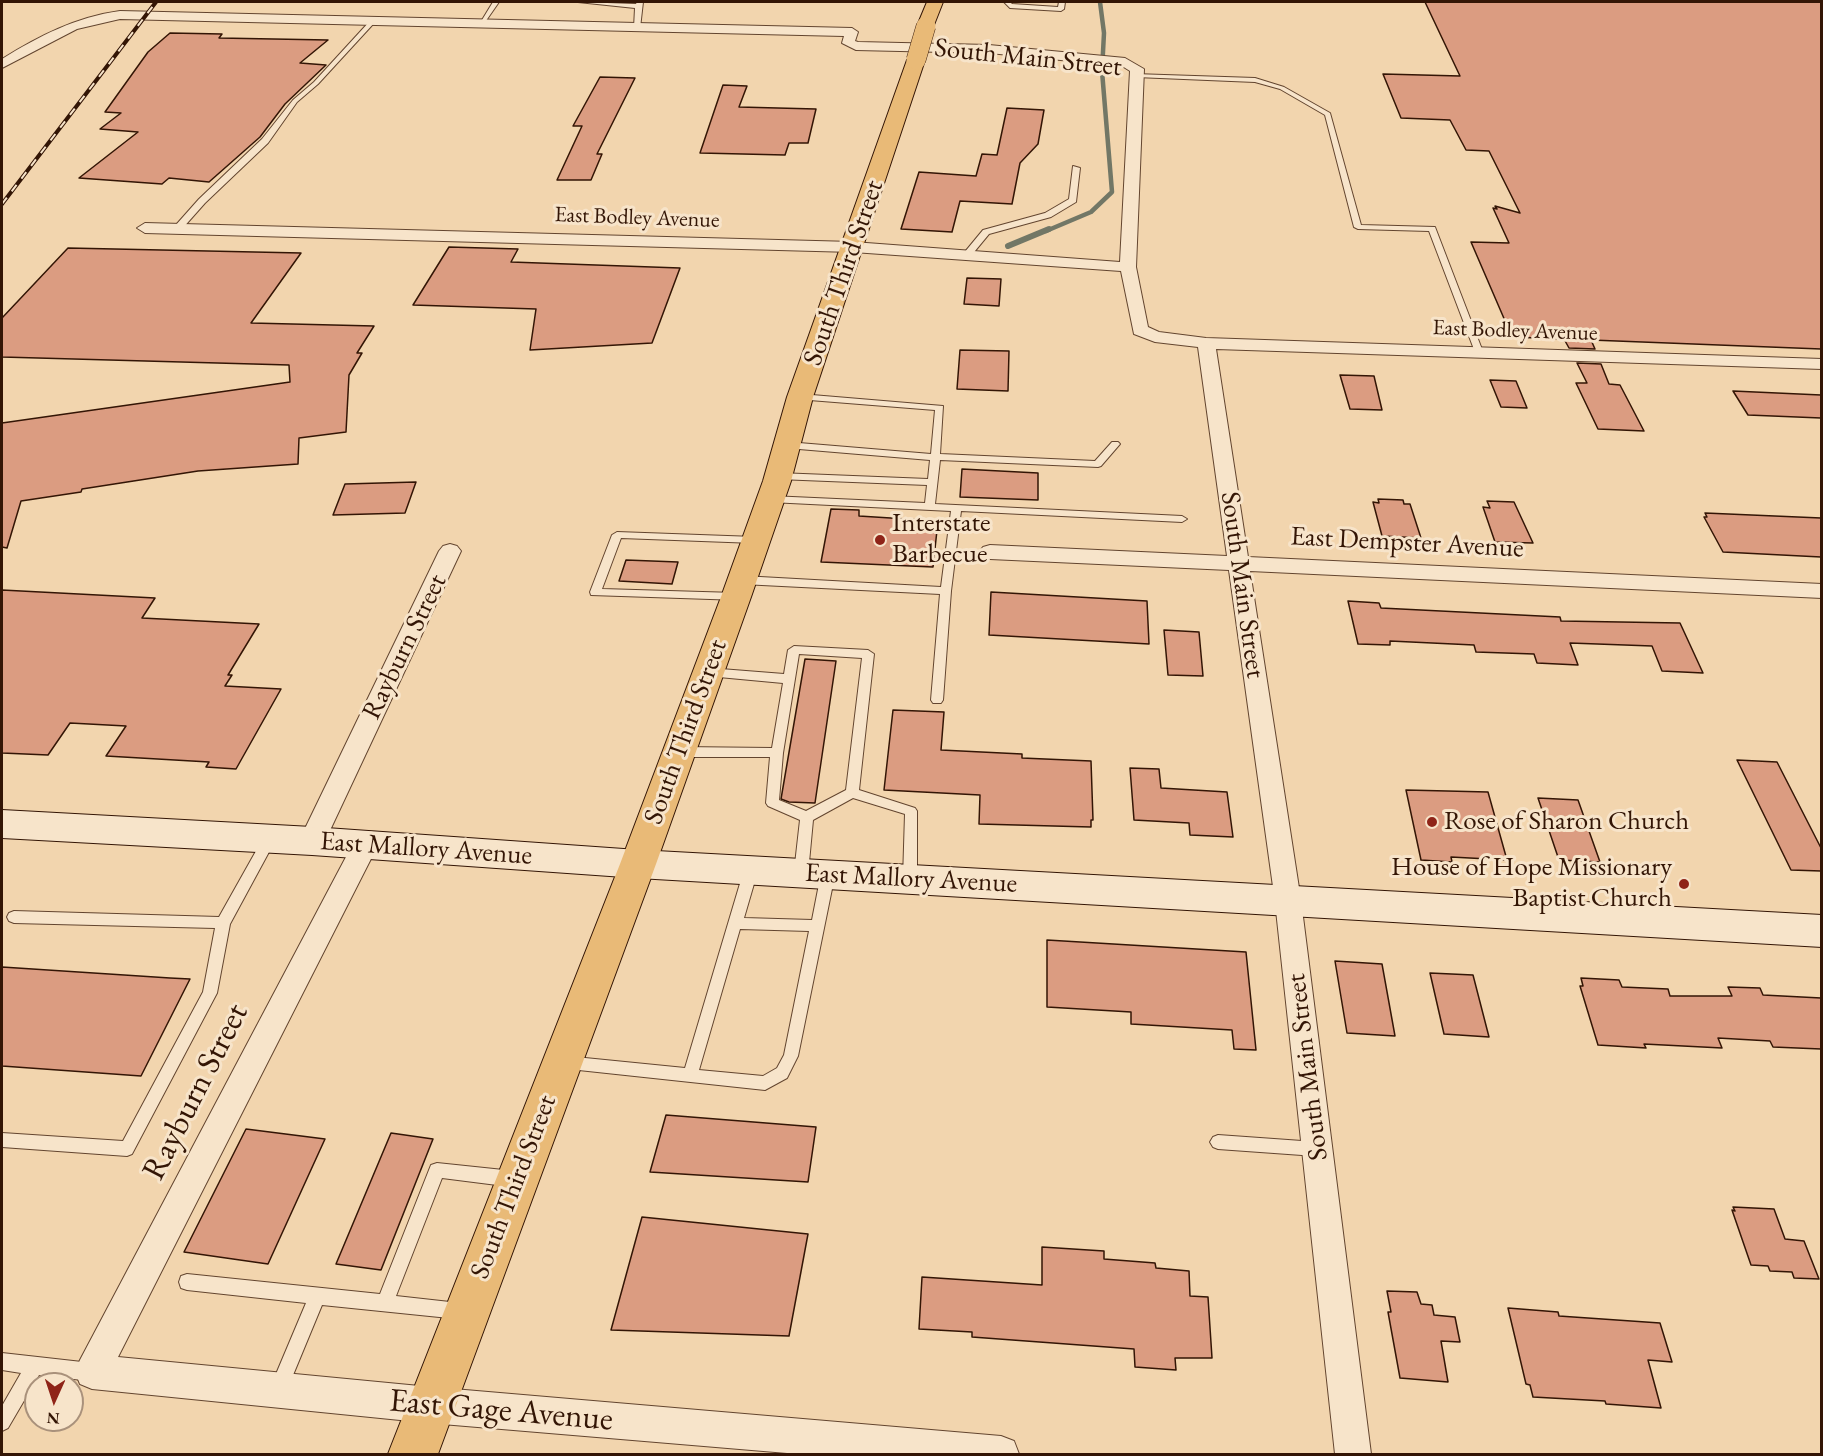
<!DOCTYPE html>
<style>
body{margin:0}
#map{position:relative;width:1823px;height:1456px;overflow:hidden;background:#f2d5ae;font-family:"EB Garamond",serif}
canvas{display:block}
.frame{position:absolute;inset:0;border:3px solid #331505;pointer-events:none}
.north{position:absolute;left:24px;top:1372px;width:60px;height:60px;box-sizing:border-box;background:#f7e4ca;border:2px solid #a9917b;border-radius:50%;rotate:183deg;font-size:16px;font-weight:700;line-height:24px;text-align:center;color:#331505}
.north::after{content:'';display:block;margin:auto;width:21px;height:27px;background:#8f2418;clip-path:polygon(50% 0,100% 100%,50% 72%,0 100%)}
</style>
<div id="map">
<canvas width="1823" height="1456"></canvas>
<div class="frame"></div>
<div class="north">N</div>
</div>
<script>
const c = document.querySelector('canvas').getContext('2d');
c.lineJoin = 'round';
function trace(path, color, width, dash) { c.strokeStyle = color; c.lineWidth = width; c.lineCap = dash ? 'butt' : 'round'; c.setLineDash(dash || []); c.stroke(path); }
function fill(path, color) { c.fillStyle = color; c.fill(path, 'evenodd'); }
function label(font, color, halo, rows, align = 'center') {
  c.font = font + ' "EB Garamond",serif'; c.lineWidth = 6; c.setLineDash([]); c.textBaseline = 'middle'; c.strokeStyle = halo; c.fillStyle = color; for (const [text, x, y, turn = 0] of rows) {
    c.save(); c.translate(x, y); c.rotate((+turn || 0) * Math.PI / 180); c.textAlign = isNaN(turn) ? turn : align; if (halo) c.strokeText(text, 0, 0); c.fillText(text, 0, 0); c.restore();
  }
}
trace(new Path2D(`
 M1046,231l45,-19 21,-20 -10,-121 2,-38 -4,-31`), '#727766', 4.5);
trace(new Path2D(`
 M1008,246l41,-17`), '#727766', 6);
const building = new Path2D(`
 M1425,2h396v347l-230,-9 4,9 -26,-1 -5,-9 -52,-2 -41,-95 38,1 -16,-35 4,1 -2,-3 25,7 -31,-62 -23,-1 -16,-30 -49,-2 -18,-44 77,2z
 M170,33l52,1 -3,4 109,2 -28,23 26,2 -41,39 -25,33 -51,45 -40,-4 -7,6 -83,-6 59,-46 -38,-3 21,-16 -16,-1 43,-60z
 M600,77l35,1 -38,76h5l-11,26h-34l25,-54h-9z
 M723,85l24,1 -8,21 77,2 -8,34h-19l-4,12 -85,-2z
 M1007,108l37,2 -6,34 -18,19 -8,41 -52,-3 -8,31 -51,-3 18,-57 57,4 6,-22 15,1z
 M449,247l69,2 -7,13 169,6 -28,75 -122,7 6,-41 -123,-4z
 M68,248l233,5 -50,70 123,3 -17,27h5l-13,22 -3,57 -47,6 -1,26 -100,7 -116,18 -1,3 -60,9 -14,47 -5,-1v-124l288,-41 -1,-17 -287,-8v-39z
 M967,278l34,1 -2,27 -35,-2z
 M960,350l49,1 -1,40 -51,-2z
 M1577,363l24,1 8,20 11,1 24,46 -46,-2 -22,-46h11z
 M1340,375l34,1 8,34 -32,-1z
 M1490,380l26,1 11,27 -26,-1z
 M1733,391l88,4v23l-73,-3z
 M962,469l76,4v27l-78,-3z
 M416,482l-11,31 -72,2 12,-31z
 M1378,499l25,1 1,4h6l11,34 -39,-2 -9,-34 6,1z
 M1487,501l27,1 19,41 -38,-1 -12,-35 7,1z
 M831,509l28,1v6l79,5 -5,46 -112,-5z
 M1705,513l116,5v39l-98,-5 -19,-35h3z
 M626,560l52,2 -6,22 -53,-3z
 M2,590l153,8 -13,20 117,6 -31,51h4l-7,11 56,3 -45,80 -30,-2 3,-5 -103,-6 20,-30 -56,-3 -22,32 -46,-2z
 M991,592l156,9 2,43 -160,-9z
 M1348,601l31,2 2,5 179,9 1,4 119,2 23,50 -41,-2 -10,-25 -82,-3 8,22 -41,-2 -3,-9 -58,-2 -2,-7 -84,-4v4l-32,-1z
 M1164,630l35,2 4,44 -35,-1z
 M805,659l31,2 -21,142 -26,-1 -8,-3z
 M893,710l51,2 -3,38 81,4v4l69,3 2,59h-2v7l-112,-3 1,-29 -96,-5z
 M1737,760l40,2 44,86v23l-30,-1z
 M1130,768l29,1 2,19 66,4 6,45 -43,-2 -1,-12 -55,-3z
 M1406,790l82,2 19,68 -56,-3 1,5 -31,-2z
 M1538,798l40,2 22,62 -41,-2z
 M1047,940l199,12 10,98 -22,-1 -2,-19 -101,-6v-12l-84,-5z
 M1335,961l47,3 13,72 -48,-3z
 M2,967l168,11 20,1 -49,97 -139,-10z
 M1430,973l43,2 16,62 -45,-3z
 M1581,978l38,2 3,7 46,2 2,7h62l-4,-9 32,1 3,7 58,3v51l-48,-2 -3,-6 -52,-3 4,10 -78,-4 2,4 -48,-3 -18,-59h3z
 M666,1115l150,12 -8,55 -158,-10z
 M246,1129l79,10 -57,125 -84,-12z
 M391,1133l42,6 -52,131 -45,-6z
 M1733,1207l41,2 11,30 19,2 15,38 -25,-1 -2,-6 -22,-1 -2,-5 -17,-1 -19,-55 3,1z
 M642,1217l166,17 -19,102 -178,-6z
 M1042,1247l62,4v8l51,4 1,5 33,3 1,25 18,1 4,61h-37l1,12 -41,-3 -1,-18 -162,-12v-5l-53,-3 3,-52 120,8z
 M1387,1291l30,1 4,12 11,1 2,10 21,2 5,25 -19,-1 7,41 -48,-4 -12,-66h3z
 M1508,1308l50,4 1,4 101,7 12,39 -24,-2 13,48 -55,-4 -1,-3 -72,-4 -3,-12 -4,-1z`);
fill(building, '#db9c81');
trace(building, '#331505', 1.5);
const service = new Path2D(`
 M493,2h6l-16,23h-4z
 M578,2l58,2 1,-2h6l-3,26 -3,2 -3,-2 1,-20z
 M1004,2h6l2,2 46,3 1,-5h6l-1,7 -3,2 -51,-3z
 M370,21l5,1 -57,62 -21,18 -29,41 -63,60 -24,27h-6v-4l24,-27 63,-60 31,-39 21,-18z
 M1134,74l121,4 29,9 46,26 31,112 74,2 48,125 -1,2h-6l-1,-2 -46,-121 -71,-2 -4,-2 -29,-112 -45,-26 -25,-7 -119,-5 -3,-2z
 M1073,166l7,2 -4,34 -25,15 -62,17 -19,23h-6v-4l19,-23 62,-17 24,-14z
 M800,394l143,12 -3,48 155,7 17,-19h6l2,2 -19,22 -3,1 -158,-7 -5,44 247,12 5,3 -5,3 -221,-11 -10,80 -8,109 -2,3h-8l-2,-3 9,-106 -198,-10 -5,-4 5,-4 199,11 10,-76 -181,-9 -5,-3 5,-3 155,7 2,-18 -149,-6 -5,-3 5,-3 150,6 2,-19 -143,-12 -5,-3 5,-3 144,12 4,-44 -138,-11v-4z
 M617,532l138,5 5,3 -5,3 -134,-5 -19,51 134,4 5,4 -1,3 -149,-5 -1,-3 22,-57z
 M794,646l74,4 6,4 -15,136 56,18 2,3v68l-2,4 -5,1 -5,-1 -2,-4 2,-65 -52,-16 -40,22 -5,53 -2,4 -5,1 -5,-1 -2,-4 6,-53 -32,-14 -2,-3 4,-46h-90l-4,-2 -2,-3 2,-3 4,-2 92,1 11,-65 -75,-7 -6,-4 6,-4 76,6 4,-24zM799,654l63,4 -16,132 -40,21 -27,-11 4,-47z
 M270,834l5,1 1,4 -46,85 -13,69 -85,161 -5,2 -125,-9v-14l121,8 80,-149 12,-64 -201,-5 -5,-2 -2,-4 2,-4 5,-2 205,6 46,-82z
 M751,865l5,1 2,4 -14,48 68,2 9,-46 2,-4 5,-1 5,1 2,4 -37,182 -11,22 -22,12 -205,-22 -2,-5 2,-5 5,-2 120,12 59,-198 2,-4zM740,929l69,2 -25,124 -7,13 -14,8 -64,-6z
 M1218,1135l98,7 5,2 3,5 -3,5 -5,2 -98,-7 -5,-2 -3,-5 3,-5z
 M437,1163l76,8 6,3 2,5 -2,5 -6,3 -71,-9 -46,118 63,7 6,2 2,6 -2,6 -6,2 -137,-14 -36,87 -6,3 -6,-3 -3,-6 35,-83 -119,-13 -6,-2 -2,-6 2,-6 6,-2 193,20 49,-124 2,-5z
 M2,1353l89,10 6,3 3,6 -3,6 -6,3 -52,-6 -31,53 -6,3v-25l19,-33 -19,-3z`);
const minor = new Path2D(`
 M120,11l732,17 6,4 -3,9 3,1 131,3 136,13 19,11 -8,198 12,60 11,5 47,6 616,21v10l-606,-20 32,208 574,27v14l-572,-27 51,330 70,553h-36l-60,-553 -46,-331 -239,-11 -7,-2 -4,-5 4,-5 7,-2 237,11 -29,-209 -43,-5 -21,-8 -13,-63 -268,-19 -708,-19 -8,-5 8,-5 708,19 267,20 10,-191 -8,-5 -133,-13 -133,-3 -14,-7 2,-7 -724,-17 -43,10 -75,39v-9c37,-23 74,-42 118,-48z
 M450,544l7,2 4,5 -136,290 -4,7 -9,3 -9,-3 -4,-7 140,-290 4,-5z
 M365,835l9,3 4,7 -260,512 312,30 571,49 13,5 5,13h-220l-369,-31 -338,-34 -12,-5 -5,-12 5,-12 276,-522z`);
const secondary = new Path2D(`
 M2,810l310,17 326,23 1184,65v32l-1184,-69 -326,-23 -310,-17z`);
const primary = new Path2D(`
 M927,2h16l-11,28h-12l-3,-4z
 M916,55l6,1 3,4 -112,337 -22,84 -40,116 -95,267 -218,590h-50l232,-590 101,-267 42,-116 24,-84 120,-337 3,-4z`);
trace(service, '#63452f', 2);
trace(minor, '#63452f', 2);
trace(secondary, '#331505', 2);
trace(primary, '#331505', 2);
fill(service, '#f7e4ca');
fill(minor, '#f7e4ca');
fill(secondary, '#f7e4ca');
fill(primary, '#e9ba77');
const rail = new Path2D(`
 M2,204l154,-202`);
trace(rail, '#331505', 4);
trace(rail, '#f7e4ca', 2, [8]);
const primaryBridge = new Path2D(`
 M916,60l10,-34`);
trace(primaryBridge, '#331505', 20, []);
trace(primaryBridge, '#e9ba77', 19);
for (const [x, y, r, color] of [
 [880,540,6,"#8f2418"],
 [1432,822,6,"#8f2418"],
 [1684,884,6,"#8f2418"]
]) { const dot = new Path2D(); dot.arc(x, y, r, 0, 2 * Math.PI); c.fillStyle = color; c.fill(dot); trace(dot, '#f7e4ca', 2); }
label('22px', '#331505', '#f7e4ca', [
 ["East Bodley Avenue",637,218,2],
 ["East Bodley Avenue",1515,331,2]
]);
label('27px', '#331505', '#f7e4ca', [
 ["South Main Street",1028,58,6],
 ["South Third Street",844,273,-71],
 ["East Dempster Avenue",1407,543,3],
 ["South Main Street",1242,585,82],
 ["Rayburn Street",405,647,-64],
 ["South Third Street",686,732,-70],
 ["East Mallory Avenue",426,849,4],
 ["East Mallory Avenue",911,879,3],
 ["South Main Street",1308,1067,-97],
 ["South Third Street",514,1187,-69]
]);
label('27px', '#331505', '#f7e4ca', [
 ["Interstate",892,524],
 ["Barbecue",892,555],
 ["Rose of Sharon Church",1444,822],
 ["House of Hope Missionary",1672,868,"right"],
 ["Baptist Church",1672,899,"right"]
], 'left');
label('33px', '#331505', '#f7e4ca', [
 ["Rayburn Street",196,1092,-63],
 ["East Gage Avenue",501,1411,5]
]);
</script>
